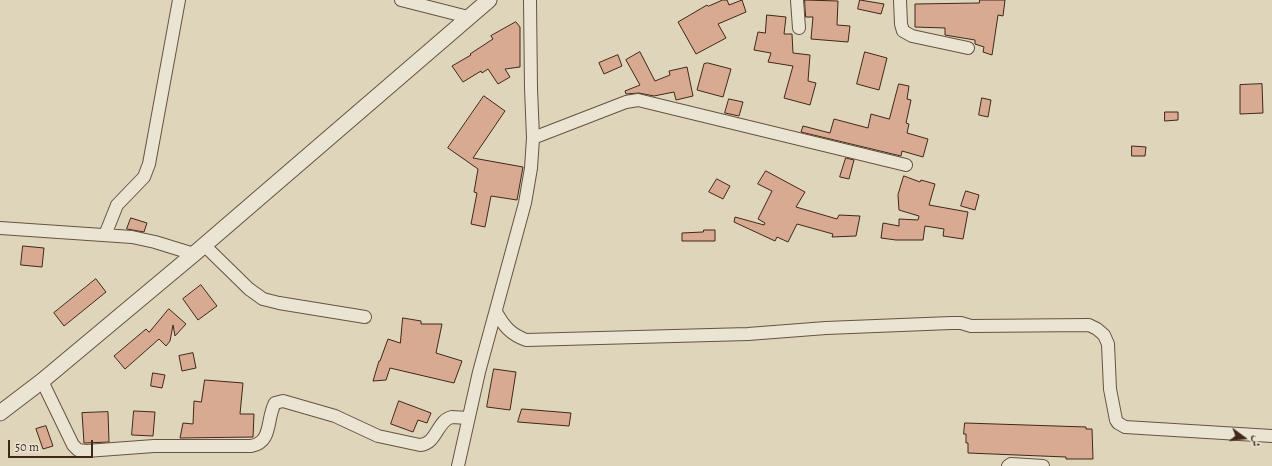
<!DOCTYPE html>
<meta charset="utf-8">
<style>
body{margin:0}
#map{position:relative;width:1272px;height:466px;overflow:hidden;background:#ded5bb;font-family:Alegreya,Amiri,serif}
canvas{display:block}
.north{position:absolute;left:1224px;top:418px;width:40px;height:40px;-webkit-text-stroke:3px #eae4d3;paint-order:stroke;rotate:105deg;font-size:11px;font-weight:700;line-height:16px;text-align:center;color:#402718}
.north::after{content:'';display:block;margin:auto;width:14px;height:18px;background:#402718;clip-path:polygon(50% 0,100% 100%,50% 72%,0 100%)}
.scale{position:absolute;left:8px;top:440px;width:85px;height:18px;box-sizing:border-box;border:2px solid #402718;border-top:0;padding-left:5px;font-size:12px;line-height:14px;white-space:nowrap;color:#402718;-webkit-text-stroke:3px #eae4d3;paint-order:stroke}
</style>
<div id="map">
<canvas width="1272" height="466"></canvas>
<div class="north">ش</div>
<div class="scale">50 m</div>
</div>
<script>
const c = document.querySelector('canvas').getContext('2d');
c.lineJoin = 'round';
function fill(path, color) { c.fillStyle = color; c.fill(path, 'evenodd'); }
function trace(path, color, width, dash) { c.strokeStyle = color; c.lineWidth = width; c.lineCap = dash ? 'butt' : 'round'; c.setLineDash(dash || []); c.stroke(path); }
const building = new Path2D(`
 M723,0h4l2,5 13,-5 4,12 -28,12 8,14 -30,16 -18,-32 29,-17 1,1z
 M805,0l33,1 -1,24 13,1 -2,16 -37,-3 2,-22h-7z
 M860,0l24,4 -3,10 -23,-5z
 M980,0h25l-2,16 -5,-1 -6,40 -9,-3 1,-5 -9,-3v-4l-30,-5v-7l-30,-1v-23l64,-1z
 M767,15l19,2 -2,17h8l1,19 17,2 -2,26 8,2 -6,22 -26,-7 9,-32 -25,-4 3,-9 -17,-3 4,-18 7,1z
 M516,22l4,5v40l-15,2 5,8 -12,7 -10,-15 -6,4 -1,-2 -18,11 -11,-16 19,-11 -1,-1 23,-15 -2,-3z
 M640,52l15,29 15,-6 -1,-4 18,-4 6,29 -17,4 -2,-8 -20,4 -15,-3 -13,1 -1,-3 15,-6 -14,-25z
 M865,52l22,6 -8,32 -22,-6z
 M618,55l4,11 -18,8 -5,-11z
 M708,63l23,6 -8,28 -26,-7 7,-26z
 M899,84l10,2 -2,13 4,1 -5,23 3,1 -2,9 21,6 -5,18 -21,-6 -1,5 -100,-24 2,-6 27,7 4,-14 34,9 3,-14 18,5z
 M1262,84l1,29 -23,1v-29z
 M484,96l21,15 -32,47 50,9 -6,33 -26,-4 -6,31 -14,-3 6,-31 -3,-1 4,-23 -30,-21z
 M982,98l9,2 -3,17 -9,-2z
 M729,99l14,3 -4,14 -14,-3z
 M1165,112h13v8l-13,1z
 M1132,146l14,1 -1,9h-13z
 M846,158l8,2 -5,19 -9,-2z
 M766,171l39,21 -9,15 41,12 2,-4 21,1 -4,20 -24,1 1,-3 -36,-10 -9,18 -11,-5 -2,4 -41,-19 1,-5 29,8 1,-2 -7,-4 14,-28 -14,-7z
 M904,176l16,6 1,-2 14,4 -6,21 39,7 -5,27 -20,-3 1,-7 -19,-3 -2,14h-27l-15,-2 2,-15 16,3v-7l19,1 1,-4 -20,-6 -1,-15z
 M717,179l13,7 -7,13 -14,-7z
 M966,191l13,4 -4,15 -14,-4z
 M131,218l16,5 -3,9 -17,-3z
 M704,230h11v11h-33v-8l21,-1z
 M23,246l21,2 -2,19 -21,-2z
 M96,279l10,13 -42,34 -10,-13z
 M201,285l16,21 -19,14 -15,-21z
 M169,309l17,15 -11,12 -2,-11 -3,16 -4,5 -7,-7 -34,30 -11,-13 32,-27 3,3z
 M403,318l18,3v3h21l-6,29 26,8 -8,22 -64,-15 -4,12 -13,1 6,-20h1l8,-22 12,4z
 M193,353l3,15 -14,3 -3,-15z
 M494,369l22,3 -6,38 -23,-3z
 M153,373l12,2 -3,13 -11,-2z
 M205,380l38,3 -3,31h14l-1,23 -73,1 3,-15 10,1 1,-23 7,1z
 M399,401l32,12 -4,10 -9,-3 -5,12 -22,-8z
 M522,409l49,4 -2,13 -51,-4z
 M134,411l21,1 -2,24 -21,-1z
 M108,412l1,30 -25,1 -2,-30z
 M965,423l121,4v2h6l1,30h-27v-2l-98,-4v-10h-2v-9h-2z
 M46,426l7,20 -10,3 -7,-20z`);
fill(building, '#d9aa92');
trace(building, '#402718', 1);
const minor = new Path2D(`
 M401,0l67,17
 M797,0l2,28
 M900,0l1,24 2,7 9,5 56,12
 M533,138l93,-36 12,-2 268,65
 M0,228l132,9 23,5 39,12
 M105,235l12,-30 27,-28 5,-13 30,-164
 M204,245l45,44 14,10 16,4 86,14
 M496,312c8,14 14,22 30,28l222,-6 78,-6 125,-5h10l10,3 118,-1 8,4 7,6 4,9 2,45 6,31 2,3 7,4 147,9
 M42,381l31,64 5,5 8,1 68,-5h97c22,-4 15,-27 24,-43l8,-2 52,15 43,20 42,9c17,-1 17,-25 32,-28 5,0 11,1 16,1
 M458,466l21,-94 46,-169 6,-35 2,-30 -2,-50 -1,-88
 M1008,466l3,-2 32,2`);
const tertiary = new Path2D(`
 M0,413l42,-32 152,-127 295,-254`);
trace(minor, '#685241', 14);
trace(tertiary, '#685241', 17);
trace(minor, '#eae4d3', 12);
trace(tertiary, '#eae4d3', 15);
</script>
